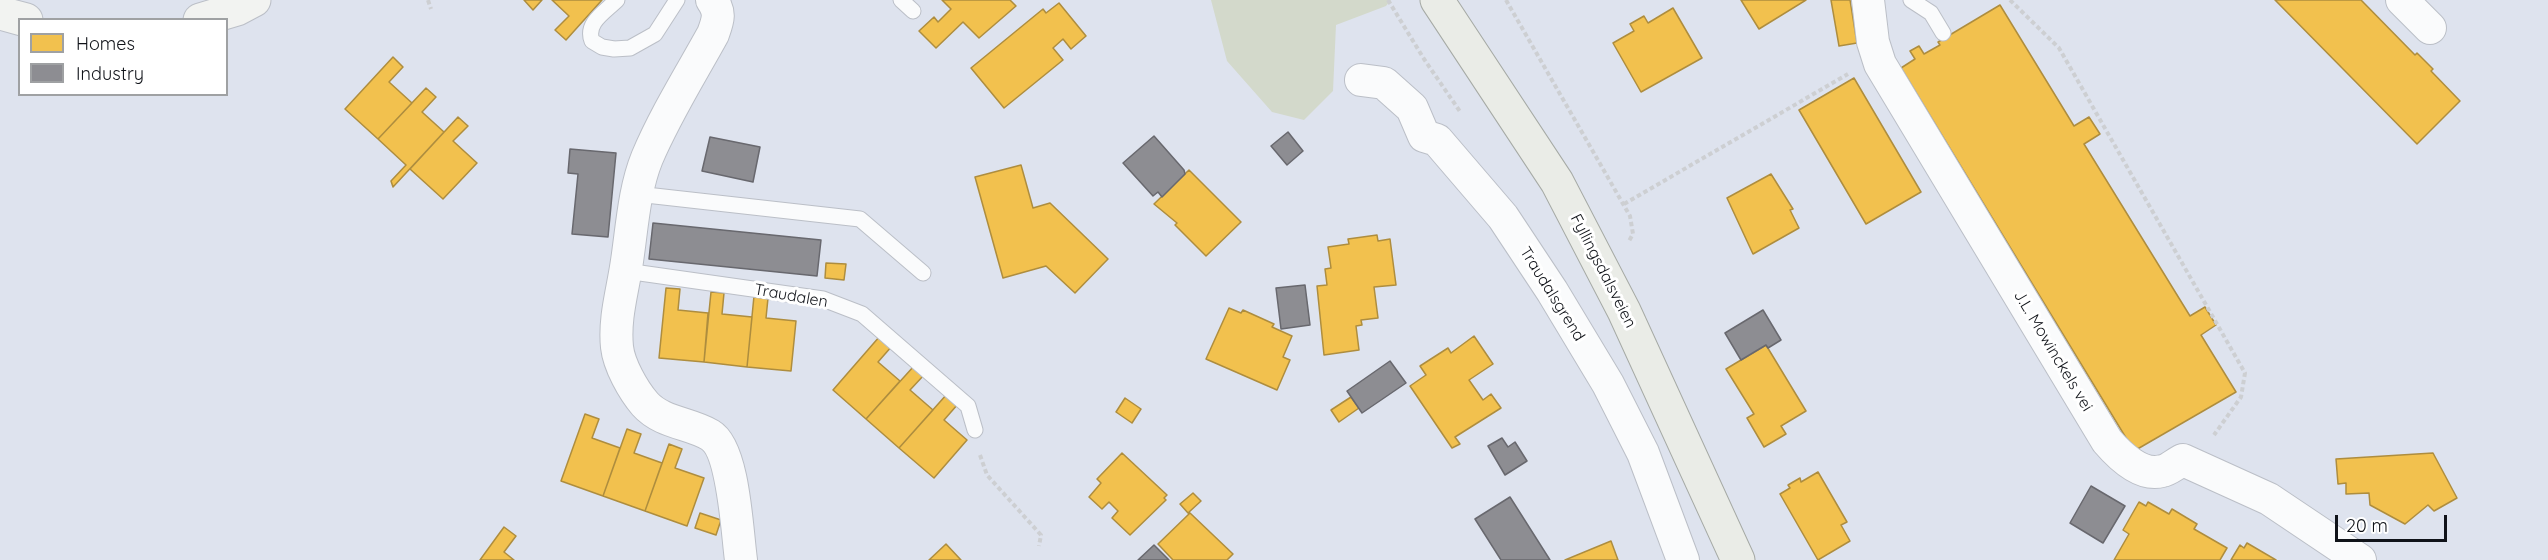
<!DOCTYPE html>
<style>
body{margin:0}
#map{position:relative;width:2548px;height:560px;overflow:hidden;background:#dee3ee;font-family:Quicksand,sans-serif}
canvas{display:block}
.legend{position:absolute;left:18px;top:18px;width:210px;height:78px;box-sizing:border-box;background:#fff;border:2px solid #9fa1a3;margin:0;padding:8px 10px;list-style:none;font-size:18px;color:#101319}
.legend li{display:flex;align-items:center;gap:12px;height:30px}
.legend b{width:30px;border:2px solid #9fa1a3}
.scale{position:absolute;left:2335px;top:515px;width:112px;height:27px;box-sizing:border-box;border:3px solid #101319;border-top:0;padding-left:8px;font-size:18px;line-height:21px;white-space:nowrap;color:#101319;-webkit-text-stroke:4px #fff;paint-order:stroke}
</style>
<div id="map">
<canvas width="2548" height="560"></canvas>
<ul class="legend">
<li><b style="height:16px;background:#f2c14e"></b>Homes</li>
<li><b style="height:16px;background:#8d8d92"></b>Industry</li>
</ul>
<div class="scale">20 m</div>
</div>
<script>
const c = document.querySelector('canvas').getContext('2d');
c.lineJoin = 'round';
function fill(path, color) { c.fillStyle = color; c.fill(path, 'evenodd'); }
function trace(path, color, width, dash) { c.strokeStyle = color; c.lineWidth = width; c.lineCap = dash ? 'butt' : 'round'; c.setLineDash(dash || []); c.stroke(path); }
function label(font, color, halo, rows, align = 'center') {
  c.font = font + ' Quicksand,sans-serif'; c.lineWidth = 6; c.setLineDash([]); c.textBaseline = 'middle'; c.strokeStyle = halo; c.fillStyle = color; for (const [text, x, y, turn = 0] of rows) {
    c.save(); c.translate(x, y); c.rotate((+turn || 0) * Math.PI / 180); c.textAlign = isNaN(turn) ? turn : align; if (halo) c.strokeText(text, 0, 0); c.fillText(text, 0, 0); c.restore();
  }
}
fill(new Path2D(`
 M1211,0h180l-5,6 -50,19 -3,66 -29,29 -32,-8 -45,-51z`), '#d3d9cb');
const homes = new Path2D(`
 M524,0h18l-9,10z
 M552,0h50l-36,40 -11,-10 14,-14z
 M942,0h68l6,6 -37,32 -16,-16 -27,26 -17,-17 15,-14 4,5 13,-13z
 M1741,0h65l-47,29z
 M1831,0h19l7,43 -18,3z
 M2275,0h86l54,55 2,-2 16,16 -2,2 29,30 -43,43z
 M1059,3l27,33 -15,13 -8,-10 -10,9 10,12 -59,48 -33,-40 72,-59 3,4z
 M2000,5l74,121 15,-9 11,17 -16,10 106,172 15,-9 11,18 -15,10 35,57 -102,59 -233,-383 14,-9 -5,-8 9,-5 5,8 16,-9 -2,-3z
 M1673,8l29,50 -61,34 -28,-49 21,-12 -4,-7 14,-8 4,7z
 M393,57l10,10 -14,15 23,21 -34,36 -33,-30z
 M1854,78l67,114 -55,32 -67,-114z
 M426,88l10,9 -14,15 22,20 -51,55 -2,-6 15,-16 -28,-26z
 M458,117l10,9 -15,15 24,22 -34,36 -33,-30z
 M1021,165l12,43 17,-5 58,56 -33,34 -29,-27 -43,12 -28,-101z
 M1189,170l52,52 -35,34 -31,-31 2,-2 -23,-19z
 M1771,174l22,35 -3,1 9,18 -46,26 -26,-56z
 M1377,235l1,6 12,-2 6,46 -22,2 4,31 -17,2 1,5 -6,1 3,24 -35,5 -7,-69 10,-1 -2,-16 6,-1 -3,-21 21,-3 -1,-5z
 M826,263l20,1 -2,16 -19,-2z
 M666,288l14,1 -2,21 30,3 -4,49 -45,-4z
 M711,292l13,1 -2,21 30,3 -5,50 -43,-5z
 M754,296l14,2 -2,20 30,3 -5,50 -44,-4z
 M1229,308l12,5 2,-3 31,14 -2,3 20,9 -9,21 7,3 -13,30 -71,-31z
 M880,336l12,10 -14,16 22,19 -34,38 -33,-29z
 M1474,336l19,28 -24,16 14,20 8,-6 10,14 -46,29 5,7 -8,4 -42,-62 16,-11 -6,-9 28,-18 3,5z
 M1766,345l40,66 -25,15 5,8 -22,13 -17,-29 7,-4 -28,-45z
 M914,366l10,9 -14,15 23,20 -34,38 -33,-29z
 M947,394l11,10 -14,16 23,20 -33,38 -35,-30z
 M1351,397l8,11 -20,14 -8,-12z
 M1125,398l16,11 -9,14 -16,-11z
 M585,414l14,5 -7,19 28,10 -17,48 -42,-15z
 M627,429l14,5 -7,19 28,10 -17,48 -42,-15z
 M669,444l13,5 -7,19 29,10 -17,48 -42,-15z
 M1122,453l45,42 -3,3 2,2 -36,35 -18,-17 6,-7 -9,-9 -7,7 -13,-12 12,-14 -4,-4z
 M2433,453l24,45 -23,13 -6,-6 -23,19 -35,-19 -1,-12 -23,1v-11l-8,1 -2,-25z
 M1818,472l29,50 -6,3 9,16 -32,19 -38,-66 10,-6 -2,-3 12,-7 1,4z
 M1193,493l8,8 -13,12 -8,-9z
 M2139,502l7,4 2,-4 21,12 3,-5 25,15 -3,5 33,19 -7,12h-106l15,-26 -6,-4z
 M700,513l21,7 -5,15 -21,-7z
 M1190,513l43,41 -6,6h-54l-15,-16z
 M504,527l12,9 -12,16 10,8h-34z
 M1611,541l7,19h-53z
 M2247,543l29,17h-45l9,-15 4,3z
 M946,544l15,16h-32z`);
fill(homes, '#f2c14e');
trace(homes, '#ae8d3e', 1.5);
const industry = new Path2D(`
 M1288,132l15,19 -16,14 -16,-19z
 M1154,136l30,34 1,4 -23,23 -4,-5 -5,4 -30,-33z
 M710,137l50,10 -7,35 -51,-11z
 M570,149l46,4 -8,84 -36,-3 6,-60 -10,-1z
 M653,223l168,17 -4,36 -168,-17z
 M1305,285l5,40 -29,4 -5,-41z
 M1763,310l18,30 -13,8 -2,-3 -25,15 -16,-27z
 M1390,361l16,22 -44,30 -15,-22z
 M1502,438l6,9 7,-5 12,19 -22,14 -17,-29z
 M2091,486l34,20 -22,37 -33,-20z
 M1510,497l40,63h-49l-26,-41z
 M1154,545l15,15h-31z`);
fill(industry, '#8d8d92');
trace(industry, '#68686e', 1.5);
const service = new Path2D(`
 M617,0c-12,12 -32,23 -25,41l10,6 12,2 16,-1 25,-14 22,-34
 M901,0l12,11
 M1911,0l20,13 12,20
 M637,194l223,25 63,54
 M626,271l197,28 39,15 106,92 7,24`);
const minor = new Path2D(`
 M712,0c9,13 6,20 1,34 -22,40 -48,81 -66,124 -13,32 -15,70 -20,103 -4,29 -13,56 -10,86 2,18 16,43 28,57 17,19 45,19 65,31 24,14 27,97 31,125
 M1868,0l5,42 7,22 227,377c12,14 34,36 55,30 7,-1 14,-8 21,-11l86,39 91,61
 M2402,0l28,28
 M1361,80l23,3 28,25 12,28 13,4 66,77 49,74 56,93 35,69 40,107`);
const secondary = new Path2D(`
 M0,13l26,7
 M200,20l37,-11 17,-9`);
const primary = new Path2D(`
 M1437,0l120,182 67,129 114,249`);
trace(service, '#bbbfc7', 17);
trace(minor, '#bbbfc7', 34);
trace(secondary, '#bbbfc7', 35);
trace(primary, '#a6aaa5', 35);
trace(new Path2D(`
 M428,0l3,9
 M1388,0l36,59 37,54
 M1506,0l124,216 3,18 -4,7
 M2010,0l49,48 186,325 -4,24 -27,38
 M1624,204l224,-130
 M980,455l7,20 54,60 -2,11`), '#cdcfd2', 4, [4.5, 3]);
trace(service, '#fafbfc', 15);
trace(minor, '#fafbfc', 32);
trace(secondary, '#f2f3f1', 33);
trace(primary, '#eaece7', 33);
label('16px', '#101319', '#fff', [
 ["Fyllingsdalsveien",1603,271,63],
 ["Traudalsgrend",1552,294,58],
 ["Traudalen",791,296,10],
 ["J.L. Mowinckels vei",2053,351,59]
]);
</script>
